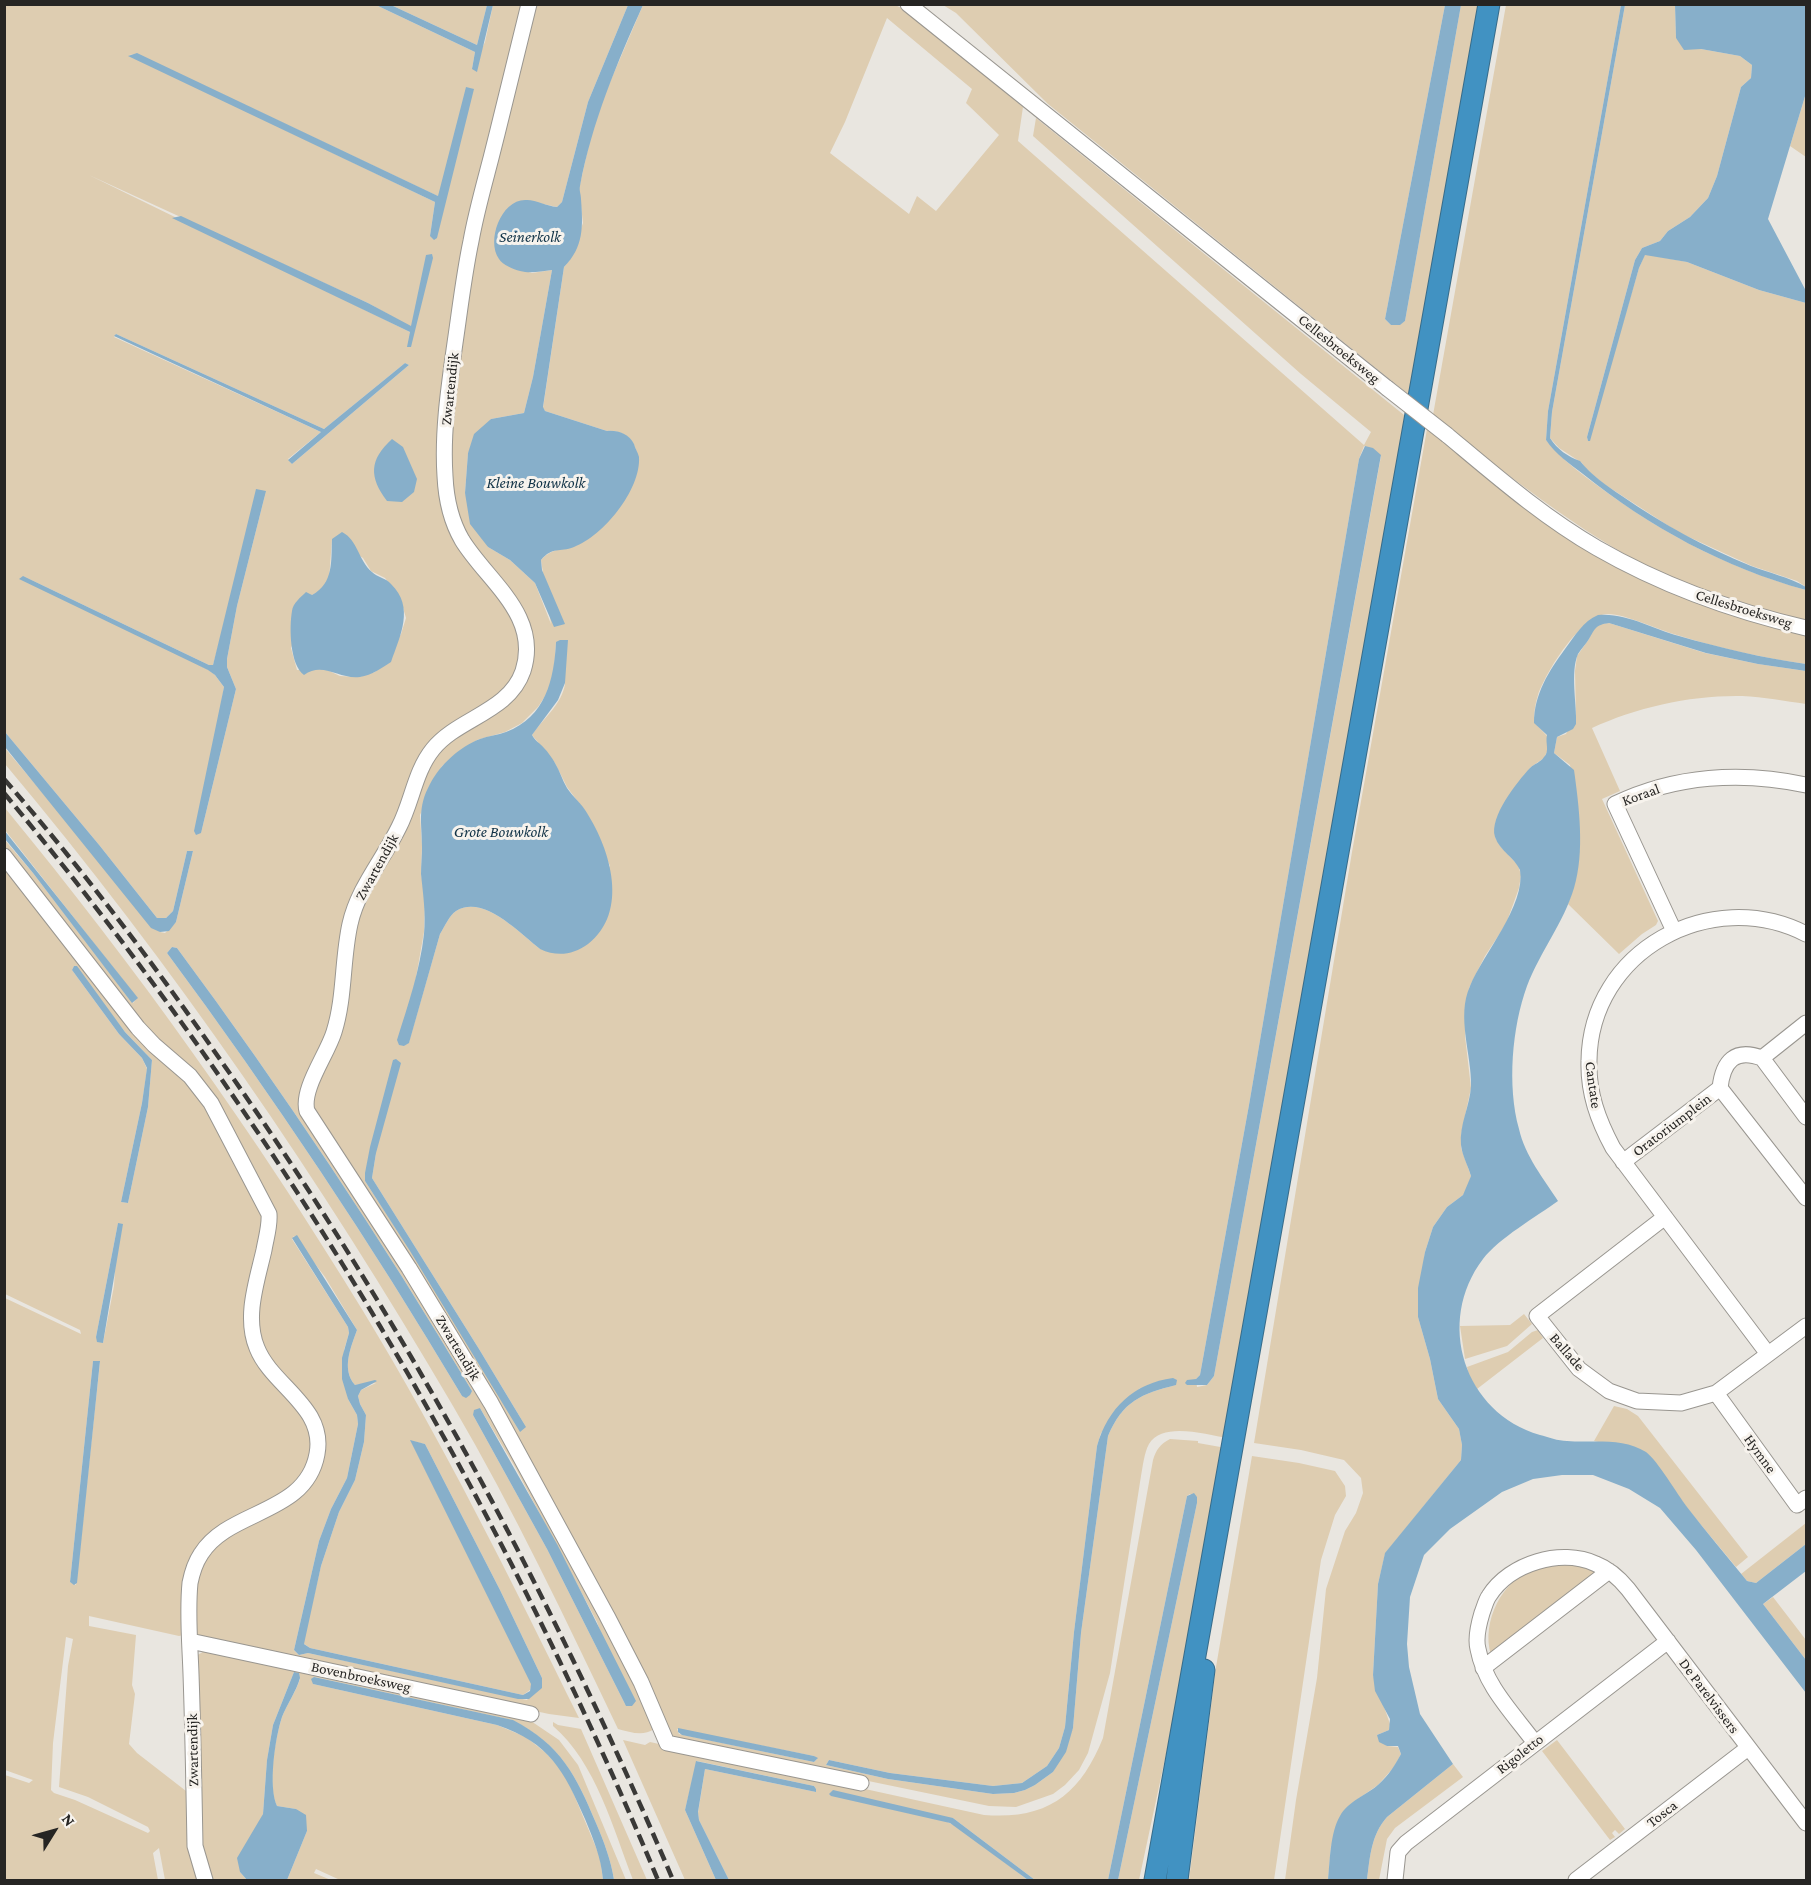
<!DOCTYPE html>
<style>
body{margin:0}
#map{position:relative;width:1811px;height:1885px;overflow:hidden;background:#e9e6e0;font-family:"Crimson Pro",serif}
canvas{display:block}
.frame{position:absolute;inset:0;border:6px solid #262523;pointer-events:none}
.north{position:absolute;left:24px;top:1801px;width:60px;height:60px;-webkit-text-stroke:4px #f7f3ed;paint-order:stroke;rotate:53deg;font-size:16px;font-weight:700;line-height:24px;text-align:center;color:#262523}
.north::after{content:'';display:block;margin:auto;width:21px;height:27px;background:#262523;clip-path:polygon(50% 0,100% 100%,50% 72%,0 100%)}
</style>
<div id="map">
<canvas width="1811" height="1885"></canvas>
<div class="frame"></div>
<div class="north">N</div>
</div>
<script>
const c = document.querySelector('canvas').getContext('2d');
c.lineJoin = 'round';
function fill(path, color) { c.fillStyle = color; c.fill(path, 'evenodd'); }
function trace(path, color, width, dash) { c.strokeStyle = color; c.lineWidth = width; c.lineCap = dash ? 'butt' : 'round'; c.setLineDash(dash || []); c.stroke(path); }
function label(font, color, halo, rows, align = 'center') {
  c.font = font + ' "Crimson Pro",serif'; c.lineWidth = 6; c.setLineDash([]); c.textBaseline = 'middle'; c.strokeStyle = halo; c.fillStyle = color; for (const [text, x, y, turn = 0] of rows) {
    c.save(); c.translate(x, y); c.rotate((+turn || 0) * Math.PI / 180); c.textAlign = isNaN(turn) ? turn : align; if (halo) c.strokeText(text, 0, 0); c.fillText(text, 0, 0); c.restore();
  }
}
fill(new Path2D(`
 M5,5h371l99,47 -3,17 13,-27 8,-37h32l-59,238 -22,263 67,108 10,31 -4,27 -16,24 -48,29 -46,72 -43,80 -33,150 -28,65 158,268 176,324 17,45c-11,8 -24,3 -36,0 -52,-109 -104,-219 -165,-323 -132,-226 -280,-442 -448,-642l-1,-17 156,185 5,1 11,-11 17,-71h-6l-14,60 -7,7h-9l-57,-72 -95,-114zM137,54l309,146 -16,36 5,-34 -306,-147zM89,175l279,128 43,24 15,-72 -19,91 3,-14zM116,334l208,95 81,-66 4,2 -117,99 -4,-5 33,-27 -207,-95zM266,491l-29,115 -10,53v8l9,22 -35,144 23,-146 -9,-12 -6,-5 -186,-94 186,89h4l15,-55zM332,539l31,19 8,13 14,7 15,19 6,21 -5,16 -26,38 -16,5 -19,-1 -15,-7 -28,1 -6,-22 21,-53 10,-5 7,-10zM172,947l5,1c106,143 204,290 295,443l-10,5c-91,-153 -189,-300 -295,-443zM480,1408l35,59 82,155 29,84 -79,-157 -74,-134z
 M391,5h96l-10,40z
 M532,5h96l-40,97 -26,100 -5,5 -19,-4 -29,63 23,7 20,-3 -19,107 -9,36 -33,6 -23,34 -3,40 23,54 22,13 25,23 16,41 -10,-64c14,-16 32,-9 49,-23 7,-6 42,-56 46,-65 4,-9 2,-18 -2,-27 -4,-10 -17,-15 -27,-14l-62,-20 -2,-3 21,-141 5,-6 14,-38 -4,-34 14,-63 8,-23 42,-98h252l9,4 119,98 -5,34 346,304 7,-13 -70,-58 -268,-238 3,-18 373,301 -181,1019c-22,-3 -65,-17 -79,6 -5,9 -6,22 -8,32l-31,197 -22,80 -9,17 -14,15 -12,9 -37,13 -27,-1 -169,-35 -147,-34 -54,-109 -305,-519 -2,-10 42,-176 76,-158 14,-20 49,-31 39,-61 -47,-91 -25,-39 -9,-37 -1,-53 22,-168zM887,18l85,71 -6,14 33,32 -63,76 -19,-15 -8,18 -79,-61 15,-31zM1364,446l17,10 -167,920 -7,9 -10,2 -1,-8 4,-4 49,-270 110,-646zM556,642c2,11 10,32 9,42 -3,20 -22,35 -33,51l23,28 12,24 20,27 23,52 -70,83c-20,-15 -56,-55 -84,-38 -7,5 -11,15 -16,23l-31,108 -5,4 20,-114 1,-32 -4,-27 1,-27 -2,-31 22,-49 35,-26 28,-8 17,-9 16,-16 11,-17 5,-19zM376,1153l-4,25 107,171 47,78 -161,-246zM1176,1385c-35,9 -53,16 -68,51l-27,197 -8,95 -20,44 -18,13 -10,5 -11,3 -21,1 -105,-15 -62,-14 3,-5 61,13 103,13 29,-3 25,-17 12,-18 6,-21 9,-95 23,-186 4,-13 39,-45zM677,1729l137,27 3,3 -3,3 -135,-28z
 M943,5h502l-60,314 6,6h8l6,-4 56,-316h22l-70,393 -365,-294 -92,-91z
 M1506,5h115l-73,406 -2,29c16,20 38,36 59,51 63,46 127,78 201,99v33c-37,-12 -75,-23 -112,-37 -11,-4 -23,-7 -34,-13 -84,-42 -155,-100 -227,-158z
 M1625,5h50l1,33 25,11 39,7 12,9 -1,13 -10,9 -24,89 -9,22 -18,19 -22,14 -8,10 -18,7 -7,12 -48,177 1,4 51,-173 6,-14 42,8 72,28 47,13v284l-9,-6 -45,-15 -74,-34 -74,-48 -18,-15 -4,-6 -23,-15 -9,-10 2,-26z
 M1806,93v64l-16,-11z
 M1427,429l148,112 231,92v31c-44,-6 -87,-16 -129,-29 -18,-5 -54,-22 -70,-21 -27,2 -61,58 -69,81 -3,9 -4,18 -4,27l13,14v16l-3,6 -13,9 -24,32 -12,38 6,10 17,18 3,10 -2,13 -13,36 -21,32 -16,32 -4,48 6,52 -10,47v13l10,28 -3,12 -5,7 -16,12 -14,20 -8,25 -7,65 12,42 8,40 21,30 3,16 -1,15 -76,94 -7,30 -5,91 17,49 -1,6 -12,5 10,11 11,1 3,7 -7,13 -16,18 -23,16 -24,45 -3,34h-43l11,-80 21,-122 9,-89 19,-58 11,-18 7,-20 -2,-15 -17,-18 -43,-10 -47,-7 98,-591z
 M1609,623l96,30 53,11 48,7v33c-21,-3 -42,-7 -64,-8 -50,-1 -105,11 -150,32l28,63 -18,8 56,122 -2,4 -14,9 -23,20 -51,-50c19,-49 10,-89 2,-139l-16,-12 3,-16 9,-3 10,-20 -1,-43 2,-15 12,-17 4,-10 7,-5z
 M5,808c131,159 251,327 358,503 80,131 148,269 216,407l-30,-4 -347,-75 -5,-5 -2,-12 2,-47 10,-21 18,-16 50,-26 48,-59 -35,-72 -26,-35 -5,-37 17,-94 -103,-164 -28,-27 -109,-141 -29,-36 -1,-8 29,34 100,130 4,-5 -132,-168zM294,1236l31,41 32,53c-6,17 -16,39 -2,55l21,-2 -15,7 -3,6 2,8 6,11 -2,27 -9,38 -16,32 -18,54 -18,77 7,5 213,47 7,-5 2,-6 -121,-243 14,3 75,146 42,88 -15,22 -219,-47 -9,2 -5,-5 25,-109 12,-32 16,-31 11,-54 -1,-9 -9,-16 -4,-49 5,-17 -1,-6 -56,-88z
 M4,865l202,242 58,110 -17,106 64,108 1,27 -18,28 -88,55 -22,94 -5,1 -90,-20v10l47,9 -4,50 3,9 -6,50 8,9 49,38 4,5 10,84h-35l-6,-32 -6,5 5,27h-153v-105l24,8 4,-3 -28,-10v-472l76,36 -1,-4 -75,-36zM74,966l51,66 27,28 -4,47 -20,96 -7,-1 21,-99 5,-34 -5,-11 -23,-24 -47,-64zM118,1223l-4,63 -11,57 -7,-6zM93,1361l7,1 -24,223 -6,-3zM66,1637l7,2 -5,27 -9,121 29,10 60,30 2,4 -2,2 -73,-33 -21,-7 -3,-3 2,-47z
 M1524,1314l8,10 -25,22 -42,13 -5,-33 50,-1z
 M1538,1330l5,8 -66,51 -8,-13 -2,-9 41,-15 24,-20z
 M1614,1406l13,3 11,7 110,141 -12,10 -49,-59 -39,-54 -54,-13z
 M1170,1439l28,2v2l28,5 -48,250 -39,182h-21l79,-377v-6l-7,-3 -3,2 -79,384h-73l-82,-62 -12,1 17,8 70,53h-299l-30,-60 -1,-7 7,-44 111,23v-3l-2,-3 -117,-25 -12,49 31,70h-31l-62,-140 22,5 5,-3 334,73c63,5 96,-20 119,-77l50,-278c3,-10 7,-16 17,-21z
 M1252,1456l47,7 36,8 10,15 1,10 -11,19 -14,45 -47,320h-85l27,-213z
 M1806,1523v21l-50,39 -9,-2 -6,-7z
 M1568,1563l30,9 -107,83c-10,-33 11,-76 45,-87 10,-3 21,-4 32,-5z
 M1773,1597l33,43v20l-43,-56z
 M206,1650l322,69 31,21 19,25 48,115h-12c-3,-20 -10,-38 -18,-57 -20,-48 -35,-78 -84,-103l-198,-43 -1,7 184,41 29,12 20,16 15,16 6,9 33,79 3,23h-263l-24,-11 -2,4 17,7h-44l20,-49 -11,-22 -19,-3c-10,-20 -2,-67 5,-89 5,-13 14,-25 18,-38l-6,-7 -21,53 -6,35 -4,54 -23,58 7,8h-38l-7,-20 -6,-204z
 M553,1722l5,3 23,4 66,151h-14c-20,-52 -37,-117 -80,-154z
 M1557,1740l68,89 -6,5 -4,-4 -3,3 3,4 -5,3 -68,-89z
 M1453,1764l10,13 -68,51 -8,11 -8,41h-12c3,-23 4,-45 20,-63z`), '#decdb1');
fill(new Path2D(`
 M376,5h15l86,40 10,-40h6l-16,67 -5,-3 3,-17z
 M628,5h15c-26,58 -51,117 -63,181 -1,5 1,8 1,13 2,27 3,48 -17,68l-21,140 2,4 62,20c11,-1 22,3 27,13 1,4 4,9 5,13 2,33 -36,79 -65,90 -15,6 -21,-1 -33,13l1,10 23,54 -11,3 -19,-44 -25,-23 -22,-13 -18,-23 -5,-31 3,-40 6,-19 17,-15 33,-6 9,-36 19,-107c-11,1 -21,4 -32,1 -7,-2 -17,-6 -21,-12 -13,-18 2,-59 26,-59 10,-1 21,6 32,7l5,-5 26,-100z
 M1445,5h16l-56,316 -5,4h-9l-6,-6z
 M1621,5h4l-73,407 -2,26c7,11 18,19 30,23 11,14 27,25 42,35 40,28 83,51 129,70 18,7 38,11 55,21v3c-81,-22 -157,-63 -223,-116 -13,-10 -28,-20 -37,-34l2,-29z
 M1675,5h131v88l-38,126 38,72v12l-47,-13 -72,-28 -42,-7 -6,13 -49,173h-2l-1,-4 48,-177 7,-12 18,-7 8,-10 22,-14 18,-19 9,-22 24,-89 10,-9 1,-13 -12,-9 -39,-7 -17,1 -8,-12z
 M137,53l301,143 28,-109 8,2 -37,149 -3,2 -4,-4 5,-34 -307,-146z
 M181,216l187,87 43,23 15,-71 6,-1 1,4 -22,89h-4l3,-15 -238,-114z
 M116,334l208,95 81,-66 4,2 -117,99 -4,-4 33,-28 -207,-96z
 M392,439l11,8 14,32 -3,13 -12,10 -15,-1c-18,-24 -18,-41 5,-62z
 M1365,446l8,2 8,7 -167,921 -7,9h-20l-2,-2 2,-3 9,-1 4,-4 49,-270 110,-646z
 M256,489l10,2 -29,115 -10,53v8l9,22 -35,144 -5,2 -2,-4 30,-144 -9,-12 -7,-5 -189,-91 4,-3 186,89h4z
 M342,532c16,8 16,28 30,40 5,5 14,6 19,12 24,23 9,52 0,78 -9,6 -19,13 -31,15 -20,3 -37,-16 -56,-2 -14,-10 -15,-47 -12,-64 1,-8 9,-14 14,-19l6,3c22,-12 19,-34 20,-56z
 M1598,615c27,-3 55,14 81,21 42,12 84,22 127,28v7l-48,-7 -52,-11 -97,-30c-14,2 -14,6 -20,16 -3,5 -8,10 -11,15 -8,18 -1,51 -2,70l-3,5 -16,8 -3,16 20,17c5,36 11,82 0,118 -10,34 -34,64 -47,98 -15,41 -20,100 -8,143 6,27 25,50 39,72 -22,16 -59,37 -75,58 -48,63 -19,154 57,176 8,2 18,6 27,6 26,2 56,-4 79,11 12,9 31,42 41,55 19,25 40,49 60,74l9,2 50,-39v27l-43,33 43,56v33l-110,-143 -36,-42 -31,-19 -36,-14h-31l-29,4 -31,13 -52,37 -26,26 -14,42 -3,47 2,23 11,47 33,50 -66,53c-16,18 -17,40 -20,63h-39c2,-19 2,-47 12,-64 8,-15 27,-21 39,-32 10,-9 16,-19 22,-30l-3,-8h-11l-8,-4 -2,-7 12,-5 1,-11 -15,-28 -2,-16 5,-91 7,-31 76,-93 1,-15 -3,-16 -21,-30 -8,-40 -12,-42v-29l7,-36 8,-25 14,-20 16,-12 8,-19c-3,-10 -9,-21 -10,-31 -2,-20 9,-39 10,-59 1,-31 -15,-69 -1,-100 13,-32 56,-81 50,-116 -6,-13 -20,-19 -25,-33 -6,-20 22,-55 35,-69 4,-4 11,-6 14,-11 6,-6 1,-14 3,-22l-13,-12c0,-29 15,-52 31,-74 10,-13 18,-28 33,-34z
 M560,640h8l-3,43 -7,17 -26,35c3,6 8,8 12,13 4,4 8,10 11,15 5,8 7,17 12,25 6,9 15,16 20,25 24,38 42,99 1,131 -15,11 -31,13 -48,5 -20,-15 -56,-55 -84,-38 -7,5 -11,15 -16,23l-31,109 -5,3 -5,-1 -2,-5c11,-35 23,-70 27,-106 2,-21 -1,-40 -3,-60 0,-9 1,-18 1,-27 0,-25 -5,-39 8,-63 10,-19 29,-37 50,-45 8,-3 18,-4 26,-7 40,-15 48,-53 50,-90z
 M5,732l95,114 57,72h9l7,-7 14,-60h6l-17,71 -7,9 -9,1 -9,-4 -146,-181z
 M4,830l134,168 -6,5 -99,-130 -28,-34z
 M172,947l5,1c106,143 204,290 295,443l-2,4 -4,3 -4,-2c-91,-153 -189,-300 -295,-443z
 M74,966h3l48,66 27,28 -4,47 -20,96 -7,-1 21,-99 5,-35 -5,-10 -23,-24 -47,-64z
 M396,1059l5,4 -25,90 -4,25 107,171 47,78 -6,5 -110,-181 -45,-70v-8l5,-26 23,-87z
 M118,1223l5,1 -20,119 -6,-1 -1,-5z
 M297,1235l60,95c-6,17 -16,39 -2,55l20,-5 2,1 -16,9 -3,6 2,8 6,11 -2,27 -9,38 -16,32 -18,54 -17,78 6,4 213,47 7,-4 1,-7 -121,-244 15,4 75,146 42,88v10l-13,11h-11l-210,-46 -9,2 -5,-5 25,-109 12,-32 16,-31 11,-54 -1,-9 -9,-16 -6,-20v-21l7,-25 -1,-6 -56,-89z
 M93,1361h7l-23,222 -3,2 -4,-3z
 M1173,1378l4,2 -1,5c-35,9 -53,16 -68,51l-27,197 -8,95 -7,24 -13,20 -18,13 -10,5 -11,3 -21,1 -105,-15 -62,-14 3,-5 61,13 103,13 29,-3 25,-17 12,-18 6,-21 9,-95 23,-186c11,-38 37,-63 76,-68z
 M480,1408l77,136 79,157 -4,5h-6l-79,-157 -74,-134 1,-5z
 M1194,1493l3,4v6l-79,377h-10l79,-384z
 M294,1672l5,1 1,5c-4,14 -13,26 -18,39 -7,21 -14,70 -5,89l19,3 10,6 1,16 -20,49h-40l-7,-8 -3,-14 26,-44 4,-54 6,-35z
 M314,1677l199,43c48,25 63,55 83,103 8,19 15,37 18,57h-11c-2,-23 -9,-39 -18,-61 -21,-48 -35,-76 -88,-94l-184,-41 -2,-5z
 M678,1728l136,28 4,2 -4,4 -132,-27 -4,-3z
 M696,1761l118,25 2,3v3l-111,-23 -7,43 1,8 30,60h-13l-31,-70z
 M833,1790l120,28 82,62h-7l-78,-57 -119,-27 -2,-2z`), '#87afca');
const minor = new Path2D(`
 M529,4c-13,52 -25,103 -38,154 -7,27 -15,55 -20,83 -7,33 -11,68 -16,102 -6,43 -13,89 -10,133 1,22 6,45 17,64 25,41 79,75 61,131 -14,41 -65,47 -90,78 -18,22 -21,53 -34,78 -16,33 -41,61 -49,97 -8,36 -5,73 -16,108 -7,23 -33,57 -27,79l102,157 82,135 116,213 34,66 26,61 194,40
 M908,4l479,384
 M1447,435c48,40 96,82 150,113 66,38 136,63 209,80
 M4,856l134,172 16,17 36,31 21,27 58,111c1,12 -3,24 -5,36 -7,31 -20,67 -7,98 15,38 69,59 60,106 -11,61 -88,55 -116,100 -6,9 -9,19 -11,29 -3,30 0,61 1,91 2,57 3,115 4,172l10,34
 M1674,931l-59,-127c60,-29 127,-33 191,-19
 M1806,1023l-44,35c-27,-10 -39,3 -42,30l86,110
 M1762,1058l44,59
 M1623,1162l97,-74
 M1665,1217l-128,99 42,53 30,22 28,10 44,2 35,-10 90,-67
 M1768,1354l-155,-206c-15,-28 -25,-55 -24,-87 1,-110 122,-176 217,-127
 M1716,1393l81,112 9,-7
 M190,1641l341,73
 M1483,1668l126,-97
 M1535,1743c-22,-30 -50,-57 -57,-94 -3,-11 1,-26 4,-36 2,-5 4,-13 7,-17 21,-33 72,-48 107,-32 13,5 23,14 32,25l178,234
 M1395,1880l3,-28 8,-9 262,-202
 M1576,1880l172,-132`);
const highway = new Path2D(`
 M1155,1880l334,-1876
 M1177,1880l27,-210`);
trace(minor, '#999690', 17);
trace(highway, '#386c8a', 23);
trace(minor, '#fff', 15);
trace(highway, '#4192c2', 21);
trace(new Path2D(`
 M4,779c80,92 153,189 222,289 178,254 326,527 447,812
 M4,793c273,328 490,695 654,1087`), '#3a3937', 4.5, [12, 6]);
const minorBridge = new Path2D(`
 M1387,388l60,47`);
trace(minorBridge, '#999690', 17, []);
trace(minorBridge, '#fff', 15);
label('15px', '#262523', '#f7f3ed', [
 ["Cellesbroeksweg",1339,349,39],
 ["Zwartendijk",450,389,-84],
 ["Cellesbroeksweg",1744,609,17],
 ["Koraal",1641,795,-20],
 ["Zwartendijk",377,867,-61],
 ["Cantate",1593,1085,82],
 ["Oratoriumplein",1672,1125,-37],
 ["Zwartendijk",458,1348,59],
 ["Ballade",1567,1352,49],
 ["Hymne",1760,1454,54],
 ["Bovenbroeksweg",361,1677,12],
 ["De Parelvissers",1709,1696,53],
 ["Zwartendijk",193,1750,-91],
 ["Rigoletto",1520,1754,-38],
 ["Tosca",1662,1814,-38]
]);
label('italic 16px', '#103246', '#f7f3ed', [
 ["Seinerkolk",530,237],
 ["Kleine Bouwkolk",536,483],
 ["Grote Bouwkolk",501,832]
]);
</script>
